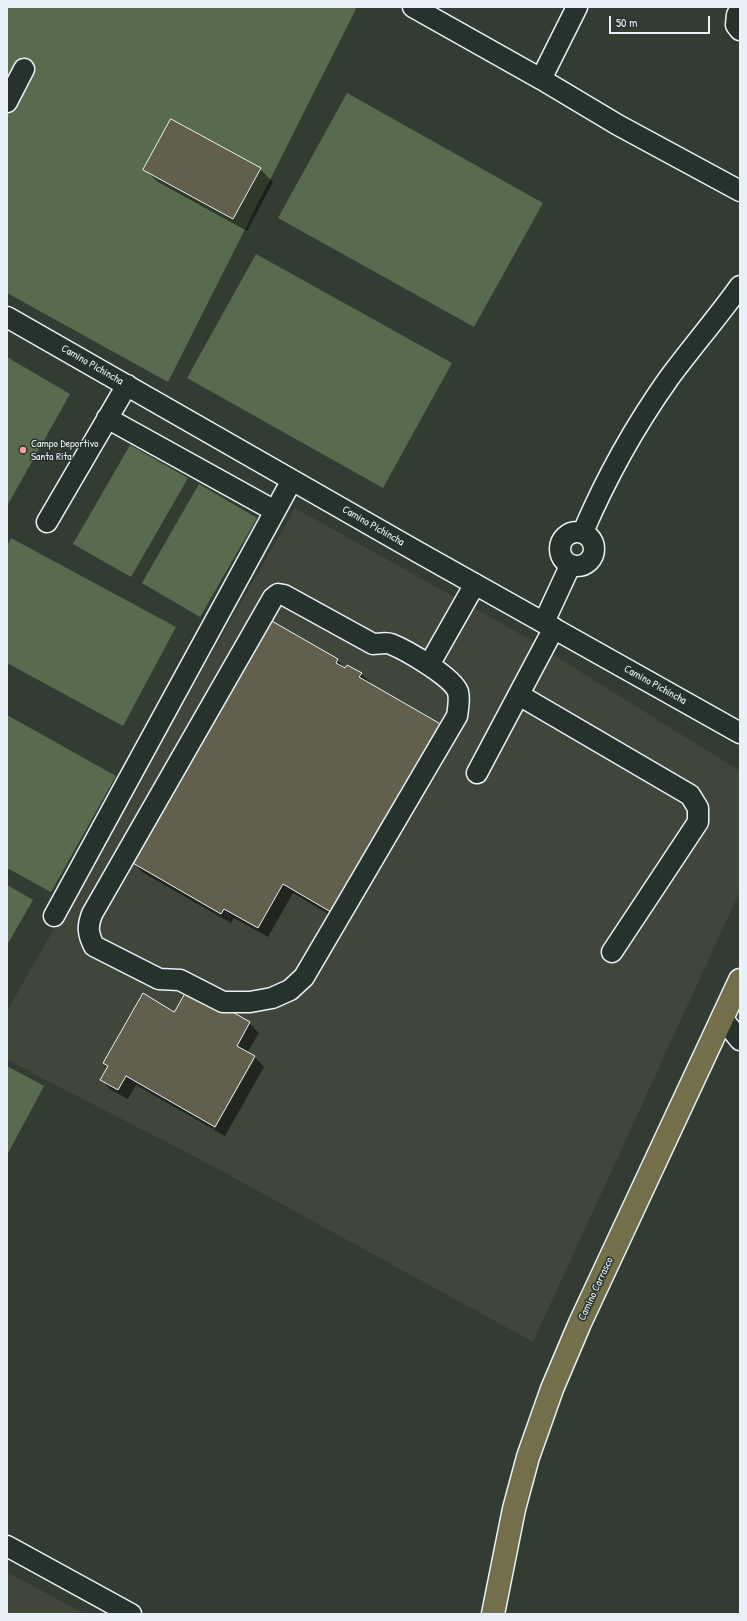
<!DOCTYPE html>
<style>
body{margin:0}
#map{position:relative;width:747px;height:1621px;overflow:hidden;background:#323c33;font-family:"Patrick Hand",sans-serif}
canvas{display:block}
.frame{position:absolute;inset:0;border:8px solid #e8f1f8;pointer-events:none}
.scale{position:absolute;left:609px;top:16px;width:101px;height:18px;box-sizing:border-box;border:2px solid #e8f1f8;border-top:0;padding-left:5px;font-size:12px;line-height:14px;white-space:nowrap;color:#e8f1f8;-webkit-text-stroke:3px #26332d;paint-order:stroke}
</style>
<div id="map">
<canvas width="747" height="1621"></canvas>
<div class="frame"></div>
<div class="scale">50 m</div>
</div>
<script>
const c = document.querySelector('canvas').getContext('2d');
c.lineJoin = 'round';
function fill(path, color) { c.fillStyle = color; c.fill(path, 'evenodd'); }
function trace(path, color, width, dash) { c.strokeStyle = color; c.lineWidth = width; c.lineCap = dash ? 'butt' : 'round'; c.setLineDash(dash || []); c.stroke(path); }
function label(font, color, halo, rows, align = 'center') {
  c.font = font + ' "Patrick Hand",sans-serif'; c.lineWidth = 3; c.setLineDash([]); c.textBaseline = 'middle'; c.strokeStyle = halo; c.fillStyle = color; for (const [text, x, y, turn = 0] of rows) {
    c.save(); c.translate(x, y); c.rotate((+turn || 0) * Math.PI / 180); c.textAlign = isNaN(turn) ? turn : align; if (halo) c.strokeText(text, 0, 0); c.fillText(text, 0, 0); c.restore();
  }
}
fill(new Path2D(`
 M295,508l220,123 225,140v120l-207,451 -328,-180 -198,-102v-49z
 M7,1572l78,42h-78z`), '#40463a');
fill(new Path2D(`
 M7,7h346l3,2 -188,373 -161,-89z
 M347,93l196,110 -69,124 -196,-109z
 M256,254l196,109 -69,125 -196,-110z
 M7,357l63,37 -63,112z
 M130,445l58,33 -57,99 -58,-33z
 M199,484l58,34 -57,99 -58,-34z
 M11,538l165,89 -53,99 -116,-63v-117z
 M7,715l109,61 -65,116 -44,-24z
 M7,885l26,15 -26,45z
 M7,1066l37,20 -37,69z`), '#596b4e');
fill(new Path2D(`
 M260,169l13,13 -26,49 -89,-49 -13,-12z
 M337,660l9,9 15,5 10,9 -26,241 -52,-31 -25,44 -34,-19 -3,5 -89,-51 -9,-10z
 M175,1013l74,10 10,10 -12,20 8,4 9,10 -39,69 -11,-6 41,-71h-2l-40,70 -77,-44 -8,14 -17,-9 -10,-10 8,-12 -5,-5z`), '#0007');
const building = new Path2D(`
 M171,119l90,49 -28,51 -90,-49z
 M270,620l68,39 -2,4 9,5 2,-3 15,8 -3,4 85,49 -108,189 -53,-31 -25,44 -34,-19 -3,5 -90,-52z
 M189,987l61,35 -13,24 18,10 -40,71 -89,-51 -8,14 -18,-10 8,-14 -5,-3 40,-70 31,19z`);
fill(building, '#625f4c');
trace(building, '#e8f1f8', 1);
const minor = new Path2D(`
 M413,7l128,72 77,46 122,66
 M740,10l-3,5 -1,10 4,5
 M541,79l36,-72
 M7,102l17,-33
 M7,317l409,234 324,182
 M107,418l168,93
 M47,522l80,-137
 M560 549a17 17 0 1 1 34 0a17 17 0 1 1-34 0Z
 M583,532c23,-54 52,-106 86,-154 23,-31 48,-60 71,-92
 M278,594l6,1 89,49c5,0 13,-2 18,0 15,6 62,33 67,48 2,8 0,17 -1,24l-153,261 -14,13 -18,8 -22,4h-27l-43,-22 -21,-1 -65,-33c-6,-12 -7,-19 -2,-32l181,-316z
 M544,622l26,-56
 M429,665l46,-81
 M519,695l171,100 8,13v14l-86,130
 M477,773l77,-145
 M54,916l238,-436
 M722,1018l18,22
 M7,1546l124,68`);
const major = new Path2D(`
 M493,1614l21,-105 14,-52 24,-68 28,-66 160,-343`);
trace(minor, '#e8f1f8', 23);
trace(major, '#e8f1f8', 25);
trace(minor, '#26332d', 20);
trace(major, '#726f4a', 22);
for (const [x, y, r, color] of [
 [23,450,4,"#ff9aa2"]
]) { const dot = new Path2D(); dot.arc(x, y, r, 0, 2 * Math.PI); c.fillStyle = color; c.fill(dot); trace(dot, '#26332d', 1.5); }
label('11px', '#e8f1f8', '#26332d', [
 ["Camino Pichincha",92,365,30],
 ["Camino Pichincha",373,526,30],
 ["Camino Pichincha",655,685,29],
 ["Camino Carrasco",596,1289,-65]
]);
label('11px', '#e8f1f8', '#26332d', [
 ["Campo Deportivo",31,444],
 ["Santa Rita",31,457]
], 'left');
</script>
